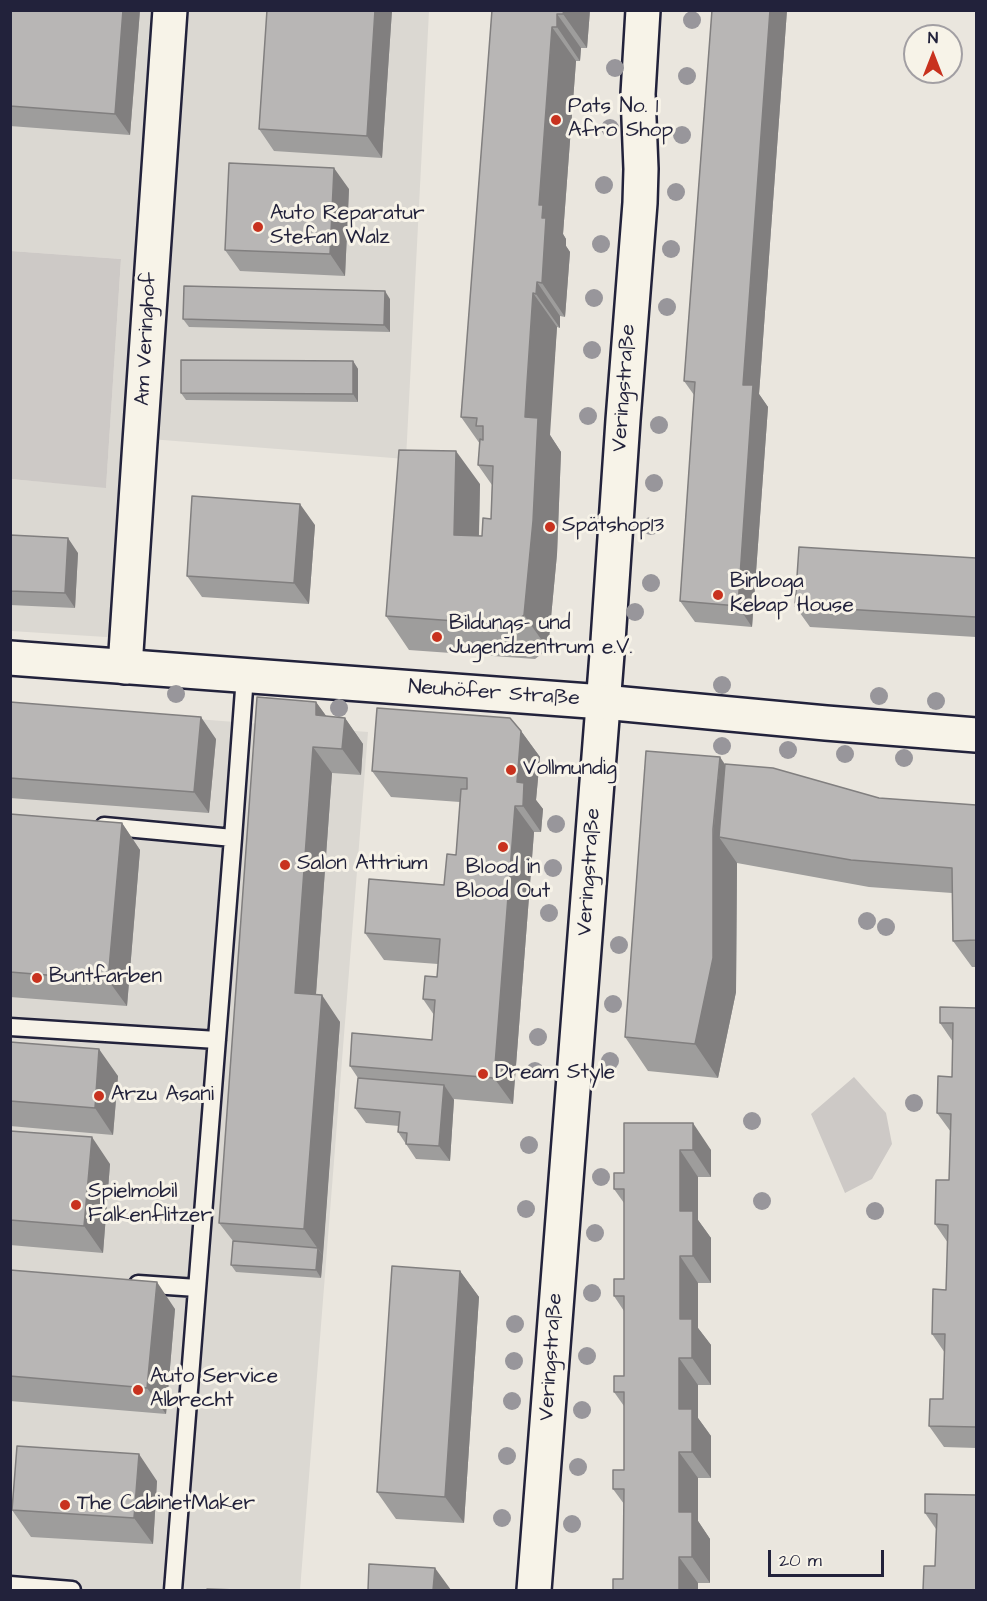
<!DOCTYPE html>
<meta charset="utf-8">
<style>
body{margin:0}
#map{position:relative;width:987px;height:1601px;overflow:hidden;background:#eae6de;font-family:"Architects Daughter",sans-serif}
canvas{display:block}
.frame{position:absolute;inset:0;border:12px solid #22223b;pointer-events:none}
.north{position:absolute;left:903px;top:24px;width:60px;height:60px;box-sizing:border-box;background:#f7f3e8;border:2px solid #a29fa3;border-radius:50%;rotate:0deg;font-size:16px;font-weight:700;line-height:24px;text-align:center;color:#22223b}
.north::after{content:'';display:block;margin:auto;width:21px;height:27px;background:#c8321e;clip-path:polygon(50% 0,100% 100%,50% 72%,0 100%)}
.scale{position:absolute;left:768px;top:1550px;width:116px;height:27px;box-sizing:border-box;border:3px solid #22223b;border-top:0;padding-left:8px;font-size:18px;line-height:21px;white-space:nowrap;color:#22223b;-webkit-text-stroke:4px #f7f3e8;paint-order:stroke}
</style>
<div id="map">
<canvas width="987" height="1601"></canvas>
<div class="frame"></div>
<div class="north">N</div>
<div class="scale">20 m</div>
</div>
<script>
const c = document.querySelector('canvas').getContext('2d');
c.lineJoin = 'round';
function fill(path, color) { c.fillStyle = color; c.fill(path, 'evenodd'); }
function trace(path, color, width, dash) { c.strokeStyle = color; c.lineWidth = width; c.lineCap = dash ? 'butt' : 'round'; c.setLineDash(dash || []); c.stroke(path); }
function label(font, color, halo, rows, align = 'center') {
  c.font = font + ' "Architects Daughter",sans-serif'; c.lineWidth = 6; c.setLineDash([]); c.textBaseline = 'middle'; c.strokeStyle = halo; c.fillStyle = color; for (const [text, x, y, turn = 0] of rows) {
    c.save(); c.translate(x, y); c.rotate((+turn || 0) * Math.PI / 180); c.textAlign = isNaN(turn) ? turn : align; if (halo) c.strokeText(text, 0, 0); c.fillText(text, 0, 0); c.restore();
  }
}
fill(new Path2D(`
 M11,11h418l-23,448 -256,-20 -12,200 -127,-8 -1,-152 96,8 15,-228 -110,-8z
 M10,705l358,27 -68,858h-289z`), '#dbd8d2');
fill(new Path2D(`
 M11,251l110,8 -15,229 -95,-9z
 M854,1077l32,36 6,31 -20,35 -27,14 -34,-79z`), '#cdc9c6');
const lane = new Path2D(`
 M104,826l129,12
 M10,1027l207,13
 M138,1284l59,4
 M10,1585l62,5
 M173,1590l60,-752 12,-162`);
const street = new Path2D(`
 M125,667c15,-219 28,-438 45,-657
 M534,1590l74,-949 15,-221 17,-217 1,-34 -3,-75 5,-84`);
const secondary = new Path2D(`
 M10,658l593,44 223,21 150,12`);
trace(lane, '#22223b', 21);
trace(street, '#22223b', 38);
trace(secondary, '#22223b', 38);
trace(lane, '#f7f3e8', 16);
trace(street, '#f7f3e8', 33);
trace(secondary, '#f7f3e8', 33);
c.fillStyle = '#98969b';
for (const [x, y] of [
 [692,20],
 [615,68],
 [687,76],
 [610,128],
 [682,135],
 [604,185],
 [676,192],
 [601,244],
 [671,249],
 [594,298],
 [667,307],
 [592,350],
 [588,416],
 [659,425],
 [654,483],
 [651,526],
 [651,583],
 [635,612],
 [722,685],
 [176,694],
 [879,696],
 [936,701],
 [339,708],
 [722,746],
 [788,750],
 [845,754],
 [904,758],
 [556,824],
 [553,868],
 [549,913],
 [867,921],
 [886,927],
 [619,945],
 [613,1004],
 [538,1037],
 [610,1061],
 [535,1071],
 [914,1103],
 [752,1121],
 [529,1145],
 [601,1177],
 [762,1201],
 [526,1209],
 [875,1211],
 [595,1233],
 [592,1293],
 [515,1324],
 [587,1356],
 [514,1361],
 [512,1401],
 [582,1410],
 [507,1456],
 [578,1467],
 [502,1518],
 [572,1524]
]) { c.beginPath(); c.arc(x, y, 9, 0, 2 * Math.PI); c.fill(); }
fill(new Path2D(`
 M10,10h130l-10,125 -120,-9z
 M267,10h125l-10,148 -108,-7 -15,-22z
 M492,10h98l-3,38h-6l-1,13h-4l-13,173 3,5v7l4,6 -5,65 -5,-1v12l-3,-1 -7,90v18l11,17 -4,102 -9,95 -13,10 -126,-9 -23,-34 94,-132 -1,52h3l9,-17 1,-34 -14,-20 2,-21 -19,-27z
 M712,10h75l-28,384 9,13 -16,220 -57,-5 -15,-21 14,-206 -10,-14z
 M349,189l-4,87 -105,-5 -15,-21z
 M390,299v33l-201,-5 -6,-8z
 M353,361l5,8v33l-172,-2 -5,-7z
 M315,525l-6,79 -107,-7 -15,-21z
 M10,535l68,18 -3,55 -65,-3z
 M976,558v79l-166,-10 -15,-21z
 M10,702l206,37 -7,74 -199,-15z
 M316,702l10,14 19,2 18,26 -2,31 -29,-2 -16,222 24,27 -19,256 -85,-6 -5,-7 2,-24 -14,-18z
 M521,731l19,26 -4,43 7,9 -2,23h-7l-21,272 -59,-5 -4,62 -34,-2 -18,-27 1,-6 -33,-3 -11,-15 3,-30 -8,-12 82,-26 2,-25 -11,-16 14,-22 1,-13 -54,-4 -19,-27 79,-48 12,-30 4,-53 -69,-5 -19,-26z
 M725,764l154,34 97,7v162h-4l-19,-26 -1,-48 -83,-6 -132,-24 -1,129 -18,86 -70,-7 -23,-34z
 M10,814l112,9 18,27 -13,156 -117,-9z
 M976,1008v440l-32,-1 -15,-21 14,-27 2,-46 -13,-19 14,-44 2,-47 -13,-19 14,-44 2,-48 -14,-19 15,-36 1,-35 -13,-19z
 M10,1042l108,34 -5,59 -103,-9z
 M624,1123l87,27v27h-13v43l13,18v45h-13v45l13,17v40h-13v33l13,18v42h-13v43l12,18v44h-12v7l-75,-11 1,-75 -11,-15 11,-19v-64l-10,-14 10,-16v-65l-10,-15 10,-17v-76l-10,-14 10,-16z
 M10,1131l100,33 -7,89 -93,-8z
 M10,1270l165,39 -9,105 -156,-13z
 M460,1271l19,26 -15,226 -68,-4 -19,-27z
 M157,1481l-4,63 -122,-7 -19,-27z
 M976,1495l-41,71 1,-37 -11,-16z`), '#9e9d9c');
fill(new Path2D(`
 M123,10h17l-10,125 -15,-21z
 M375,10h17l-10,148 -15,-22z
 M564,10h26l-3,38 -24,-34z
 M770,10h17l-28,384 9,13 -16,220 -14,-21 5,-221z
 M557,14l24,34 -1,13 -23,-34z
 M552,27l24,34 -13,173 3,5v7l4,6 -5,65 -23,-34v-65l-3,-13z
 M334,168l15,21 -4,87 -15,-22z
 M537,282l23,34v12l-24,-34z
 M385,291l5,8v33l-6,-7z
 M533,293l24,34 -7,108 11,17 -4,102 -9,95 -24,-34 1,-198z
 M353,361l5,8v33l-5,-8z
 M456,451l24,33 -2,85 -24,-34z
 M300,504l15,21 -6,79 -15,-21z
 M68,538l10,15 -3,55 -10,-15z
 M316,702l19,26 -19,-13z
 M201,717l15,22 -7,74 -15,-21z
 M345,718l18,26 -2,31 -19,-26z
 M521,731l19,26 -4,43 7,9 -2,23 -18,-26 -6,-24z
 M313,747l19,26 -18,247 -19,-27z
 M720,757l23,34 -24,46 18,26 -1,129 -18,86 -23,-34z
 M515,806l19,26 -21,272 -19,-26z
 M122,823l18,27 -13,156 -19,-26z
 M322,995l18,27 -17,234 -19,-27z
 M99,1049l19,27 -5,59 -18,-27z
 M444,1085l10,15 -4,61 -11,-15z
 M693,1123l18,27v27l-18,-27z
 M92,1137l18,27 -7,89 -19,-27z
 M680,1150l18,27v43l13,18v45l-18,-27 -13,-45z
 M318,1248l5,8 -2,22 -5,-8z
 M680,1256l18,27v45l13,17v40l-19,-27 -12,-39z
 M460,1271l19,26 -15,226 -19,-26z
 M157,1282l18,27 -9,105 -19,-26z
 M679,1358l19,27v33l13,18v42l-19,-26 -13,-43z
 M679,1452l19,26v43l12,18v44l-18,-26 -13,-45z
 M139,1454l18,27 -4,63 -19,-26z
 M679,1557l19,26v7h-19z
 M435,1568l16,22h-18z`), '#817f7f');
const building = new Path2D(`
 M10,10h113l-8,104 -105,-8z
 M267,10h108l-8,126 -108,-7z
 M492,10h72l-1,4h-6v13h-5l-13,178h4l-1,13h4l-4,65 -5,-1 -1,12 -3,-1 -6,90 -2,34 13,1 -5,103 -9,94 -13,10 -125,-9 13,-166 57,1 -2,84 28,1 1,-18 8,1 2,-53 -15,-1 2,-26 3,1v-14h-7l1,-8 -16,-1z
 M712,10h58l-27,375h10l-15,221 -58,-5 15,-219 -11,-1z
 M229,163l105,5 -4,86 -105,-4z
 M184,286l201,5 -1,34 -201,-6z
 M181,360l172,1v33l-172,-1z
 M192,496l108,8 -6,79 -107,-7z
 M10,535l58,3 -3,55 -55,-2z
 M799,547l177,11v59l-181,-11z
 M257,697l59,5v13l29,3 -3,31 -29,-2 -18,246 27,2 -18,234 -85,-6z
 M10,702l191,15 -7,75 -184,-14z
 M377,708l133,10 11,13 -4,51 7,1 -1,23h-8l-21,272 -144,-12 2,-33 80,7 3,-40 -12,-1 2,-23 12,1 3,-38 -75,-6 4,-54 75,6 3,-31 9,1 5,-66h6v-11l-95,-7z
 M646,751l74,6 -7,72v129l-18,86 -70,-7z
 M725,764l48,4 106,30 97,7v135l-23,1 -1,-73 -101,-8 -132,-23z
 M10,814l112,9 -14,157 -98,-8z
 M940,1007l36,1v419l-47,-1 1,-27h13l2,-65h-13l1,-45 13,1 2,-65 -13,-1 1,-44h13l2,-66 -14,-1 1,-37 14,1 1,-54h-13z
 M10,1042l89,7 -4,59 -85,-7z
 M358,1078l86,7 -5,61 -33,-2 1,-11 -9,-1 2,-20 -45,-4z
 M624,1123h69v27h-13v61h13v45h-13v63h12v39h-13v51h13v43h-13v60h13v45h-13v33h-66v-11h10l1,-90h-11v-19h11v-78h-10v-16h10v-80h-10v-17h10v-90h-10v-16h10z
 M10,1131l82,6 -8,89 -74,-6z
 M233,1241l85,7 -2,22 -85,-5z
 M392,1266l68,5 -15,226 -68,-5z
 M10,1270l147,12 -10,106 -137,-12z
 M17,1446l122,8 -5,64 -122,-8z
 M925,1494l51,1v95h-53l1,-24h11l2,-52 -12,-1z
 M369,1564l66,4 -2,22h-65z
 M207,1589l30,1h-30z`);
fill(building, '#b8b6b5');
trace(building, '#817f7f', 1.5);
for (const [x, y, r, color] of [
 [556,120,6,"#c8321e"],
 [258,227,6,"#c8321e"],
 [550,527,6,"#c8321e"],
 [718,595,6,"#c8321e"],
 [437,637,6,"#c8321e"],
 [511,770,6,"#c8321e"],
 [503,847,6,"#c8321e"],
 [285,865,6,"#c8321e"],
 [37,978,6,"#c8321e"],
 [483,1074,6,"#c8321e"],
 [99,1096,6,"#c8321e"],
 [76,1205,6,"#c8321e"],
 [138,1390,6,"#c8321e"],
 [65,1505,6,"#c8321e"]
]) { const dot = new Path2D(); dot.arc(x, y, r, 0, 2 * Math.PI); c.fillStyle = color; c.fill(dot); trace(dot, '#f7f3e8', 2); }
label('21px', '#22223b', '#f7f3e8', [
 ["Pats No. 1",568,108],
 ["Afro Shop",568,132],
 ["Auto Reparatur",270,215],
 ["Stefan Walz",270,239],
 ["Spätshop13",562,527],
 ["Binboga",730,583],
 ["Kebap House",730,607],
 ["Bildungs- und",449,625],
 ["Jugendzentrum e.V.",449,649],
 ["Vollmundig",523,770],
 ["Salon Attrium",297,865],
 ["Blood in",503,869,"center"],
 ["Blood Out",503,893,"center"],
 ["Buntfarben",49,978],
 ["Dream Style",495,1074],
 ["Arzu Asani",111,1096],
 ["Spielmobil",88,1193],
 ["Falkenflitzer",88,1217],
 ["Auto Service",150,1378],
 ["Albrecht",150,1402],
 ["The CabinetMaker",77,1505]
], 'left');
label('21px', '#22223b', '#f7f3e8', [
 ["Am Veringhof",147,339,-87],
 ["Veringstraße",625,388,-86],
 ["Neuhöfer Straße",494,694,4],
 ["Veringstraße",590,872,-86],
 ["Veringstraße",552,1357,-86]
]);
</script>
